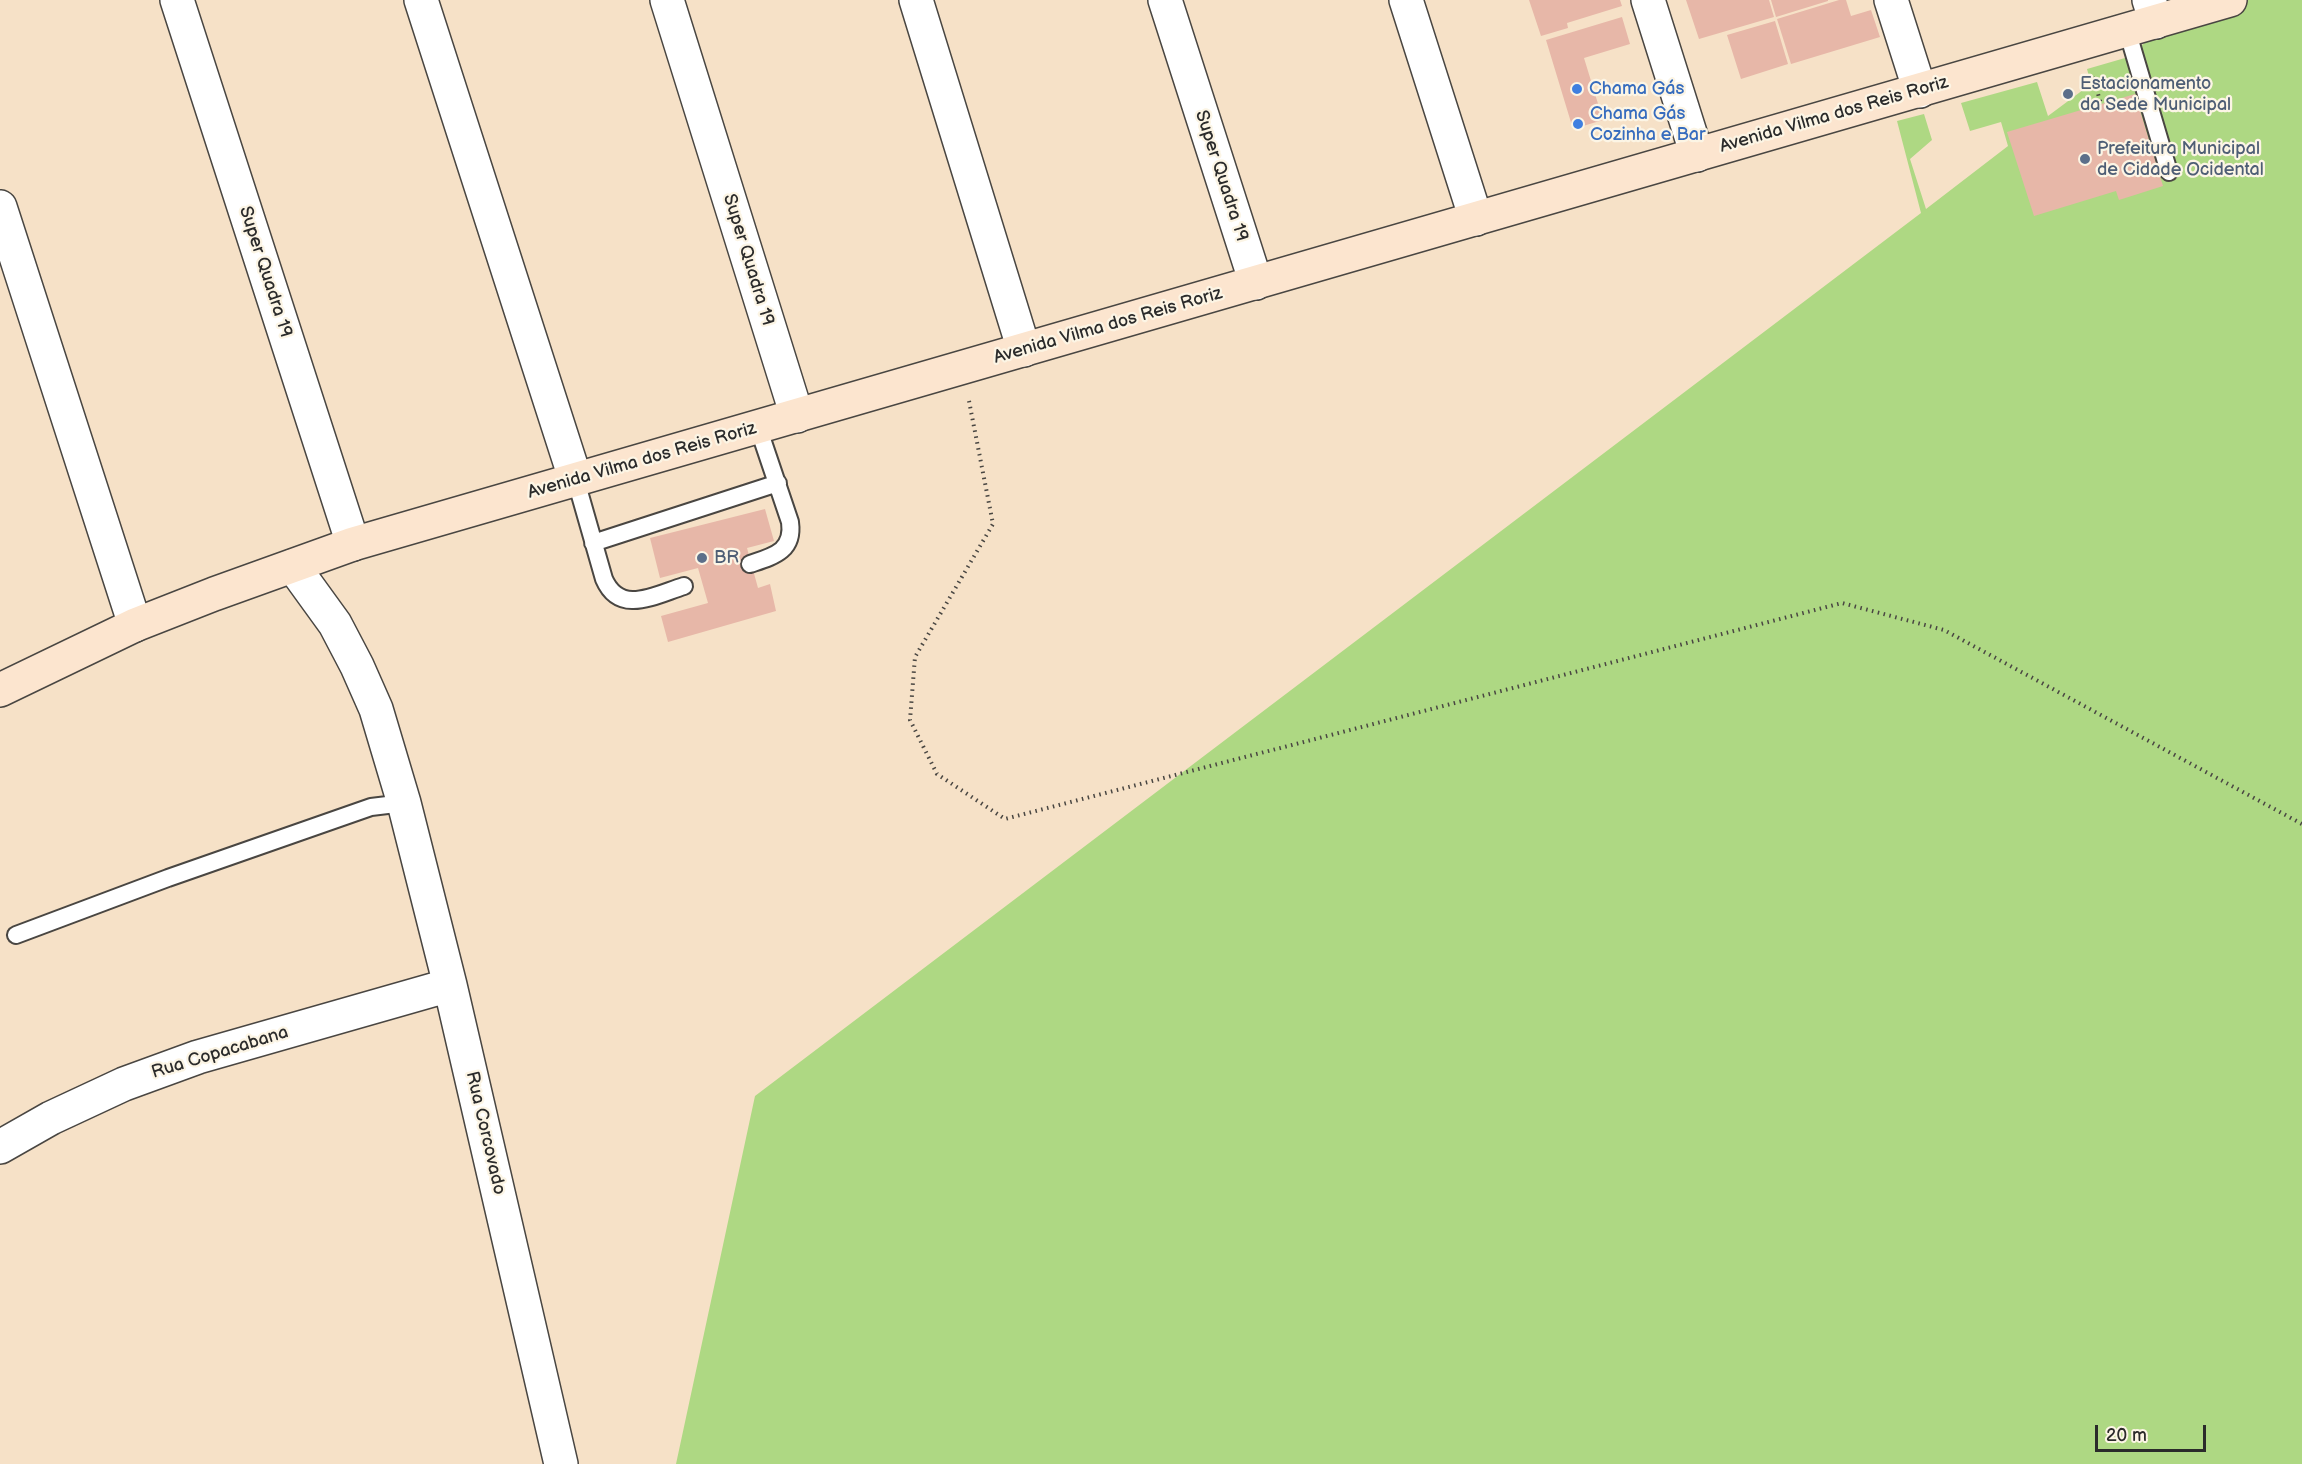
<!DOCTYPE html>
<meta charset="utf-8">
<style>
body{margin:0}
#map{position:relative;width:2302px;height:1464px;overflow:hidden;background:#f6e1c7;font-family:"Balsamiq Sans",sans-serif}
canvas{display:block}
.scale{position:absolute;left:2095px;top:1425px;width:111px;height:27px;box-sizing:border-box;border:3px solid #2b2b2b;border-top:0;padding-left:8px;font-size:18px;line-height:21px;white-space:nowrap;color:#2b2b2b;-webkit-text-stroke:4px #fcf5e5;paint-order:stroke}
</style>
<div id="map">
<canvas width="2302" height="1464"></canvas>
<div class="scale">20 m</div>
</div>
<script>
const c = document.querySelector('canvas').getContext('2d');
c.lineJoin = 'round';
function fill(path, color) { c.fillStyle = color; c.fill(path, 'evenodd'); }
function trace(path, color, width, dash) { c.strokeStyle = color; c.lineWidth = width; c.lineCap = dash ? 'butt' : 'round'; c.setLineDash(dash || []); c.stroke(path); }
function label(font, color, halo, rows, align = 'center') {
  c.font = font + ' "Balsamiq Sans",sans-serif'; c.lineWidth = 4.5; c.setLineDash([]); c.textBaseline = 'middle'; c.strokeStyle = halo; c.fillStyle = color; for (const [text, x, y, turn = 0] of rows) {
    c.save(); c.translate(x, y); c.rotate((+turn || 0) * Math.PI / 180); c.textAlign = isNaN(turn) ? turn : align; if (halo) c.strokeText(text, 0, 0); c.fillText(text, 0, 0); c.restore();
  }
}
fill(new Path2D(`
 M2201,0h101v1464h-1626l79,-368 1166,-883 -24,-92 27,-7 8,26 -22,19 16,50 82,-63 -7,-24 -31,9 -9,-28 76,-21 11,34 43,-32 -4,-15 38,-11z`), '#aed883');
fill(new Path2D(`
 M1529,0h91l2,6 -55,17 1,5 -27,8z
 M1686,0h83l5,17 -75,22z
 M1771,0h57v1l-52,16z
 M1839,0h7l5,16 20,-6 9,27 -89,27 -14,-45z
 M1622,17l8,27 -46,14 19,62 -30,9 -27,-89z
 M1775,21l13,43 -47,15 -14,-44z
 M2135,94l28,92 -44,14 -3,-9 -82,25 -27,-84z
 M765,509l9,32 -27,7 11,40 12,-4 6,27 -108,31 -7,-26 47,-13 -10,-35 -38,10 -10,-40z`), '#e7b7a8');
const service = new Path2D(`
 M2127,30l42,142
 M576,481l28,98c16,37 51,16 80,7
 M593,543l185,-60
 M750,564c24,-8 44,-13 40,-42l-32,-95
 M16,935l152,-57 203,-71 33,-4`);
const minor = new Path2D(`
 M177,0l176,544
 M421,0l155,481
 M667,0l130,416
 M916,0l108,350
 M1165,0l91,283
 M1406,0l70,219
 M1648,0l49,155
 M1891,0l29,91
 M2149,0l7,22
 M0,207l135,418
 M293,566l42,58 22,42 19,43 28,94 46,182 111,479
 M0,1147l51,-29 73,-34 74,-27 252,-72`);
const secondary = new Path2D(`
 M0,690l135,-65 79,-31 139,-50 1877,-544`);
trace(service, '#494642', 20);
trace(minor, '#494642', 36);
trace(secondary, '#494642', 36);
trace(new Path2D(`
 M2093,77l8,27
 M969,401l24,123 -78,133 -5,63 27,54 68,45 837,-216 102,27 358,194`), '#494642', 4, [1.5, 4.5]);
trace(service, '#fff', 16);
trace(minor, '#fff', 33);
trace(secondary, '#fce5cf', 33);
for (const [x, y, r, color] of [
 [1577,89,6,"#3f7fe0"],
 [2068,94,6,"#5c6f8a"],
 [1578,124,6,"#3f7fe0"],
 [2085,159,6,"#5c6f8a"],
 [702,558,6,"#5c6f8a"]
]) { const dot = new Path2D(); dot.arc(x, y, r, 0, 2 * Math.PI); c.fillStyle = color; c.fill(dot); trace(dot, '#fcf5e5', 2); }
label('18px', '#4e5e75', '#fcf5e5', [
 ["Estacionamento",2080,84],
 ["da Sede Municipal",2080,105],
 ["Prefeitura Municipal",2097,149],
 ["de Cidade Ocidental",2097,170],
 ["BR",714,558]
], 'left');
label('18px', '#366cbe', '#fcf5e5', [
 ["Chama Gás",1589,89],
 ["Chama Gás",1590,114],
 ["Cozinha e Bar",1590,135]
], 'left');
label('18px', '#2b2b2b', '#fcf5e5', [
 ["Avenida Vilma dos Reis Roriz",1834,115,-16],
 ["Super Quadra 19",1221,176,72],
 ["Super Quadra 19",748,260,73],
 ["Super Quadra 19",265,272,72],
 ["Avenida Vilma dos Reis Roriz",1108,326,-16],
 ["Avenida Vilma dos Reis Roriz",642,461,-16],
 ["Rua Copacabana",220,1053,-17],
 ["Rua Corcovado",485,1133,77]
]);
</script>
